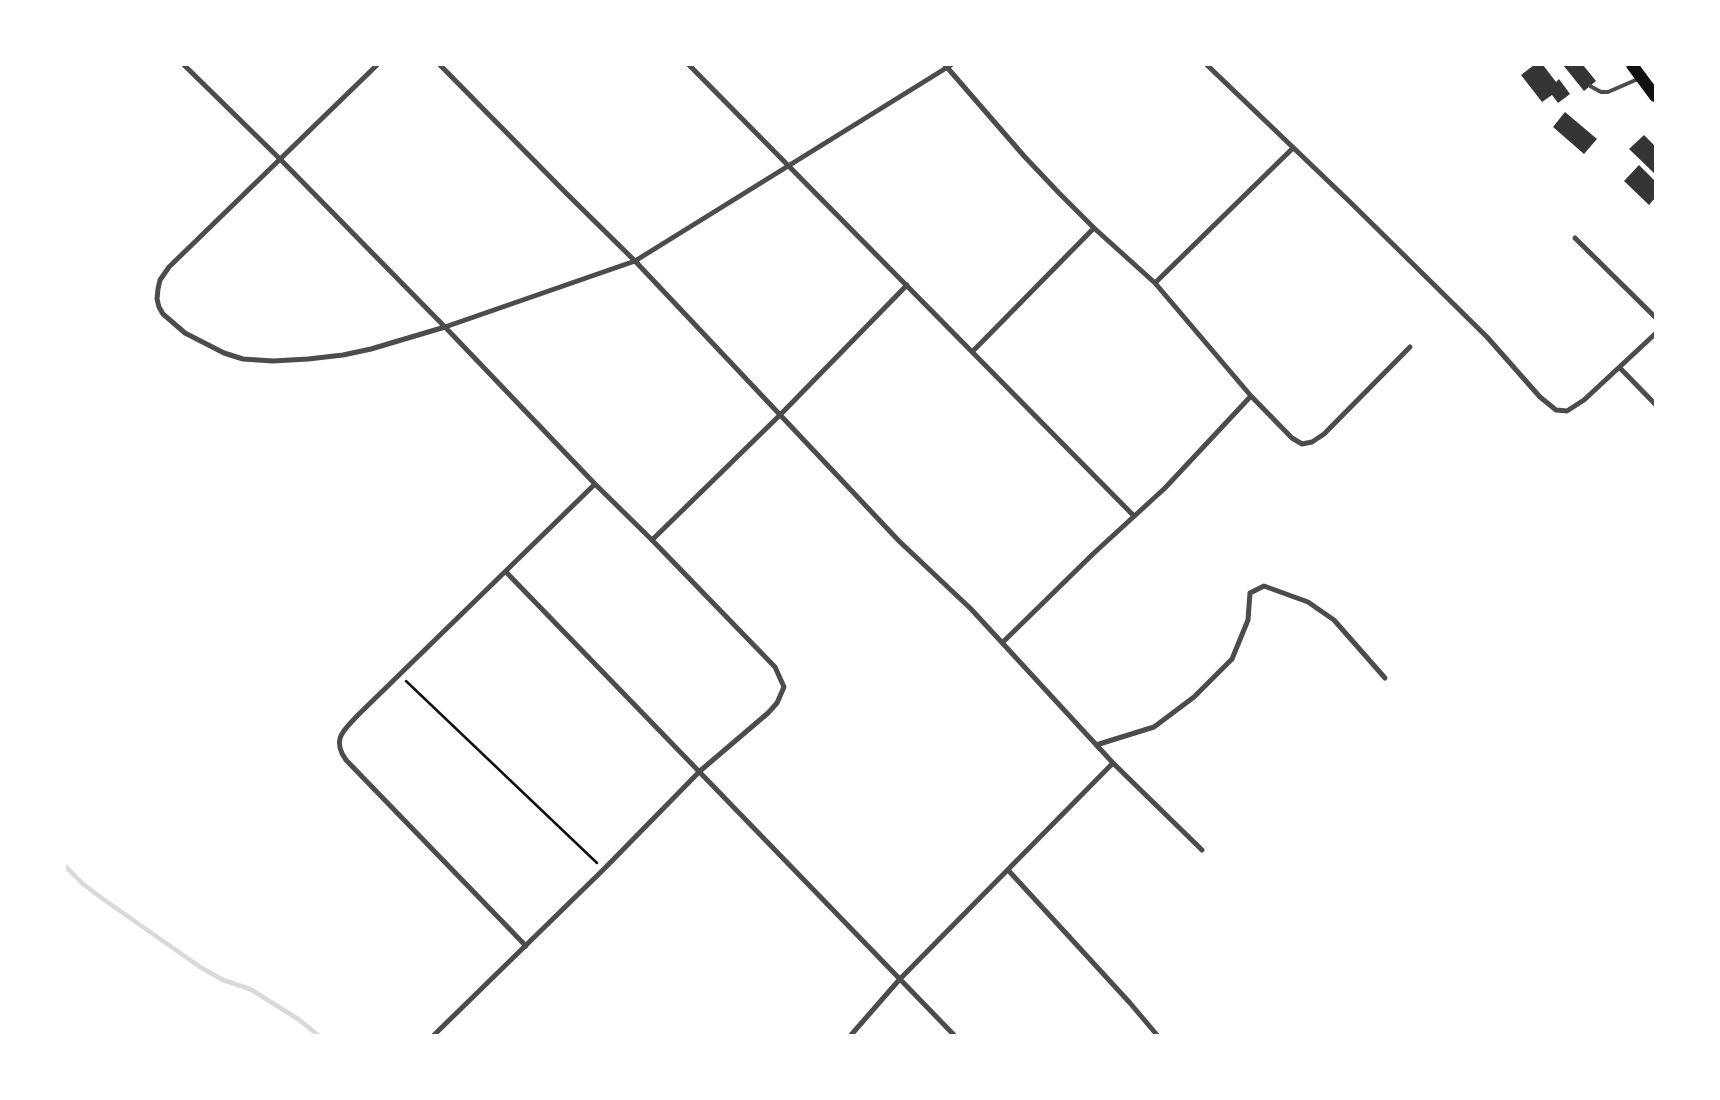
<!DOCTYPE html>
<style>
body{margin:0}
#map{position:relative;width:1720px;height:1100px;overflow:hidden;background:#fff;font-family:"IBM Plex Sans",sans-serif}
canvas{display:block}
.frame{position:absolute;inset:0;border:66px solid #fff;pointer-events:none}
</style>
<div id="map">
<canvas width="1720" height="1100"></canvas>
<div class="frame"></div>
</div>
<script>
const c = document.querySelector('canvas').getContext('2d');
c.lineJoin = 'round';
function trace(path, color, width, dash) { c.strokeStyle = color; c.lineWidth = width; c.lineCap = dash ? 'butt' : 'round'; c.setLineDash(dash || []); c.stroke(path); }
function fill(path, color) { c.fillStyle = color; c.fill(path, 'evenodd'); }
trace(new Path2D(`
 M65,866l18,18 20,15 97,68 23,13 27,9 48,30 20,16`), '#d9d9d9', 4.5);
fill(new Path2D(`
 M1534,65h9l13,17 3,-3 11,15 -12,9 -6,-8 -10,7 -21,-27z
 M1563,65h20l13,16 -12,10z
 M1565,112l32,27 -13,15 -31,-27z
 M1644,135l11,11v28l-26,-25z
 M1639,165l16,16v17l-6,7 -25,-24z`), '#353535');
trace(new Path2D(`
 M406,681l191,182`), '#111', 2.5);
trace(new Path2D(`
 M1590,86l11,6h7l30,-13`), '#4c4c4c', 4);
trace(new Path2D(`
 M184,65l96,94 165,168 150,157 57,56 123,127 9,20 -7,16 -9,10 -68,58 -96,98 -170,166
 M377,65l-208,202 -9,13 -2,9 -1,10 2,8 4,7 22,19 39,20 19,6 30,2 35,-2 35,-4 28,-6 74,-22 190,-66 316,-196
 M440,65l126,128 69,68 264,280 72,68 142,154 89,87
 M689,65l445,451
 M945,65l79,91 35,37 35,35 61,55 96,113 41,42 10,6 10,-2 12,-8 86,-87
 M1207,65l143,137 137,135 53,60 16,13 11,1 17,-11 71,-66
 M1575,238l80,79
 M1155,283l138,-135
 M973,351l121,-123
 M1620,368l35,36
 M652,540l128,-125 127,-130
 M506,572l448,463
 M1003,642l91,-89 71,-65 86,-92
 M1096,745l58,-18 40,-30 38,-38 16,-39 2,-27 14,-7 44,16 26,18 51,58
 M1008,870l122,133 27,32
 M526,946l-180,-186c-15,-21 -2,-30 12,-45l237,-231
 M851,1035l48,-55 214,-217`), '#4c4c4c', 5);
trace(new Path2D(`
 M1632,65l23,31`), '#111', 12);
</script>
